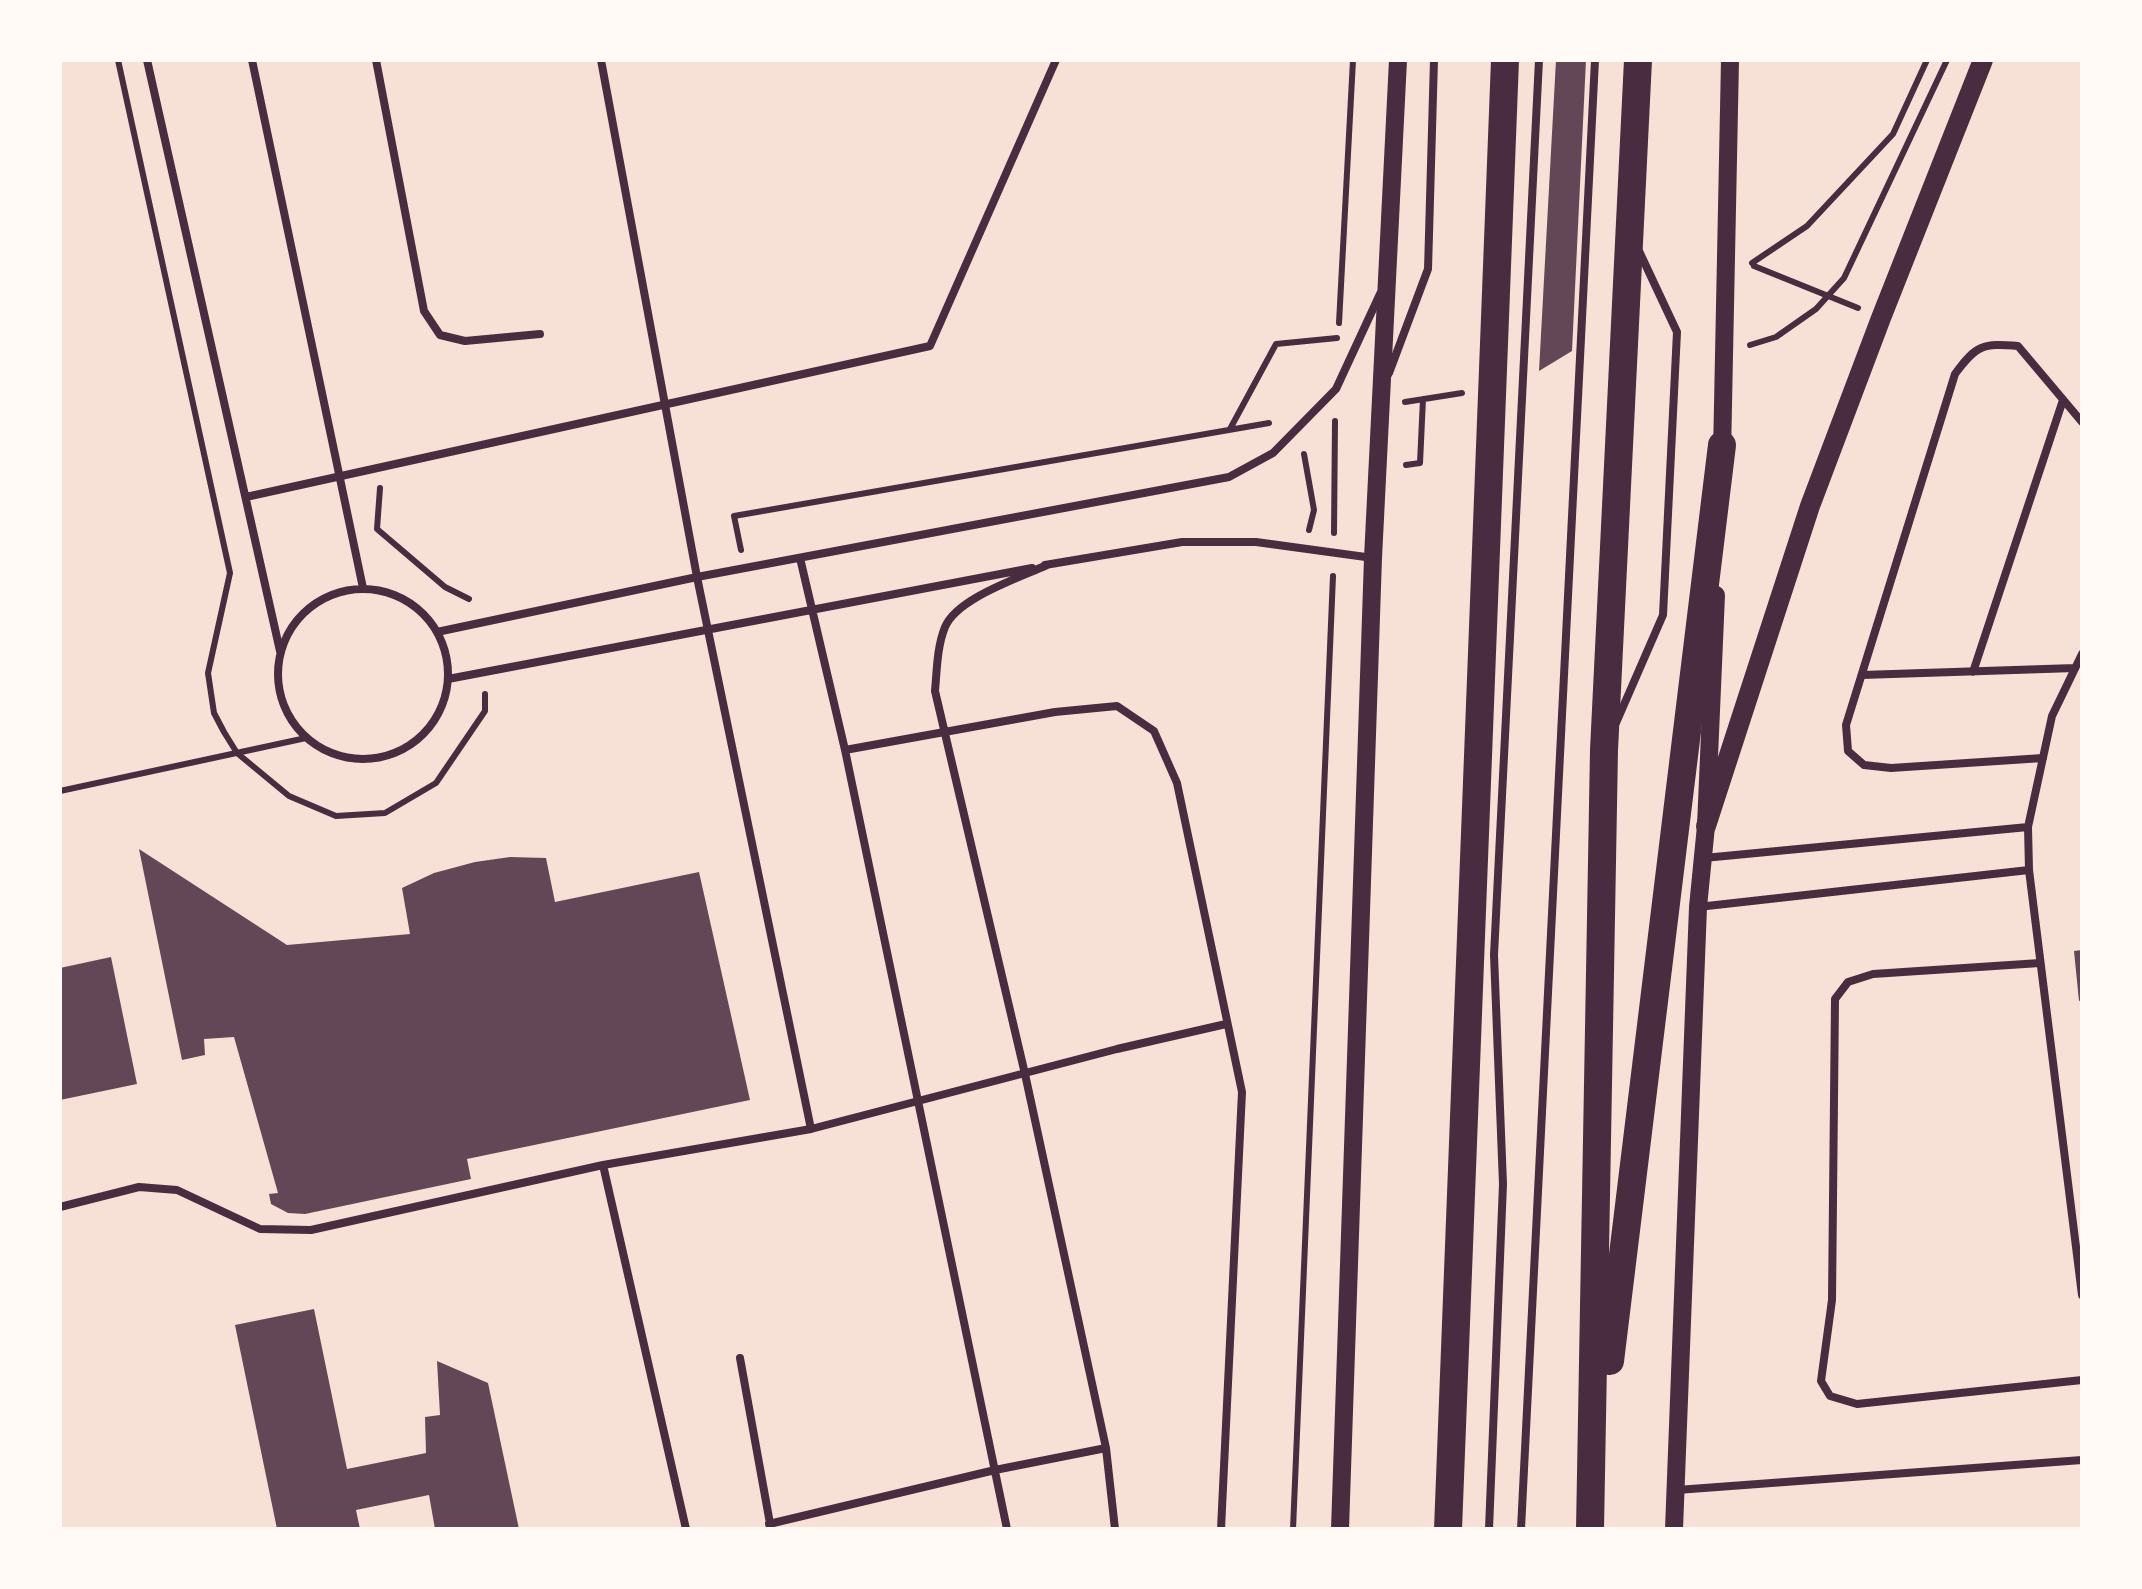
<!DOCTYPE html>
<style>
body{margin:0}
#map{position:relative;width:2142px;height:1589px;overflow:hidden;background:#f7e1d7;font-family:Overpass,sans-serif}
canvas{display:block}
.frame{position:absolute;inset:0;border:62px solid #fffaf5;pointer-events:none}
</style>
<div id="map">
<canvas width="2142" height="1589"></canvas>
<div class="frame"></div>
</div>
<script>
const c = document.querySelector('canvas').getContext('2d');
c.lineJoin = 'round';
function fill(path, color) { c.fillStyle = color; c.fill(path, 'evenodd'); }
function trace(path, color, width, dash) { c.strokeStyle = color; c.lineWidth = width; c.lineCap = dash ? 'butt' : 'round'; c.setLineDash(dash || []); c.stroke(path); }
fill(new Path2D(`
 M1556,60h30l-14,291 -33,20z
 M139,849l148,96 123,-11 -8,-46 32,-15 41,-11 35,-5 36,1 9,44 144,-30 51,228 -283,59 4,20 -166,35 -17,-1 -17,-9 -2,-10 9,-1 -44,-156 -30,2 1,16 -23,5z
 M2082,950v50l-3,1 -5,-50z
 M111,957l26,127 -77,16v-132z
 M314,1309l33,160 79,-16 -1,-36 15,-2 -3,-54 51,22 31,146h-84l-6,-34 -73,15 4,19h-83l-42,-204z`), '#644757');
trace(new Path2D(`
 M118,60l112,513 -22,100 6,40 10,19 13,21 52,43 47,20 49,-3 51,-30 49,-72v-17
 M1752,263l55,-37 86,-92 34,-74
 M1754,266l104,42
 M1339,323l14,-263
 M1750,345l26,-8 40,-28 28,-31 103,-218
 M1405,402l57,-9
 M1230,429l46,-85 61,-6
 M1304,454l10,56 -5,20
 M1406,465l14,-2 3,-64
 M380,488l-3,41 68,58 24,12
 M1334,533l1,-112
 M741,550l-7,-34 535,-93
 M60,791l246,-53
 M1293,1529l40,-953`), '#4a2c40', 6);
trace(new Path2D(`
 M147,60l133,591
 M252,60l111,528
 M376,60l48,251 16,24 25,6 75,-7
 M601,60l96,517 114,552
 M1389,373l39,-104 6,-209
 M246,497l684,-151 126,-286
 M800,558l45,192 162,779
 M1045,565l137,-23h74l117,16
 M1047,565c-28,13 -90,33 -102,62 -8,20 -8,42 -10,64l90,383 81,374 9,81
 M278 674a85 85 0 1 1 170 0a85 85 0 1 1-170 0Z
 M437,632l260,-55 532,-100 44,-24 63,-64 44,-95
 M2082,654l-30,62 -24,111 1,43 53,425
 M1973,672l90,-272
 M1862,675l213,-7
 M448,679l584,-111
 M1616,723l47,-108 14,-283 -38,-81
 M845,750l210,-38 62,-6 37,25 23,52 65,309 -21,437
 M2043,758l-152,10 -27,-3 -16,-14 -2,-26 109,-351c21,-29 28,-31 63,-28l64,76
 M1704,858l324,-31
 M1698,907l331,-37
 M2040,963l-167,11 -25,8 -13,17 -3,301 -11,81 9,15 27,8 225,-24
 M603,1165l83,364
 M60,1207l79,-20 38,3 83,39 51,1 292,-65 208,-36 306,-80 109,-25
 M740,1358l31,171
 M1677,1490l405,-30
 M769,1524l226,-54 111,-22
 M1489,1529l14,-345 -9,-229 45,-895
 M1521,1529l74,-1469`), '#4a2c40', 8);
trace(new Path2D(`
 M1722,454l8,-394
 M1340,1529l33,-971 25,-498
 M1674,1529l24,-622 8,-81 10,-231`), '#4a2c40', 18);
trace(new Path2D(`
 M1706,826l104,-320 71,-188 102,-258`), '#4a2c40', 20);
trace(new Path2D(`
 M1610,1361l112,-916
 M1448,1529l57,-1469
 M1590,1529l14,-779 34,-690`), '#4a2c40', 28);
</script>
